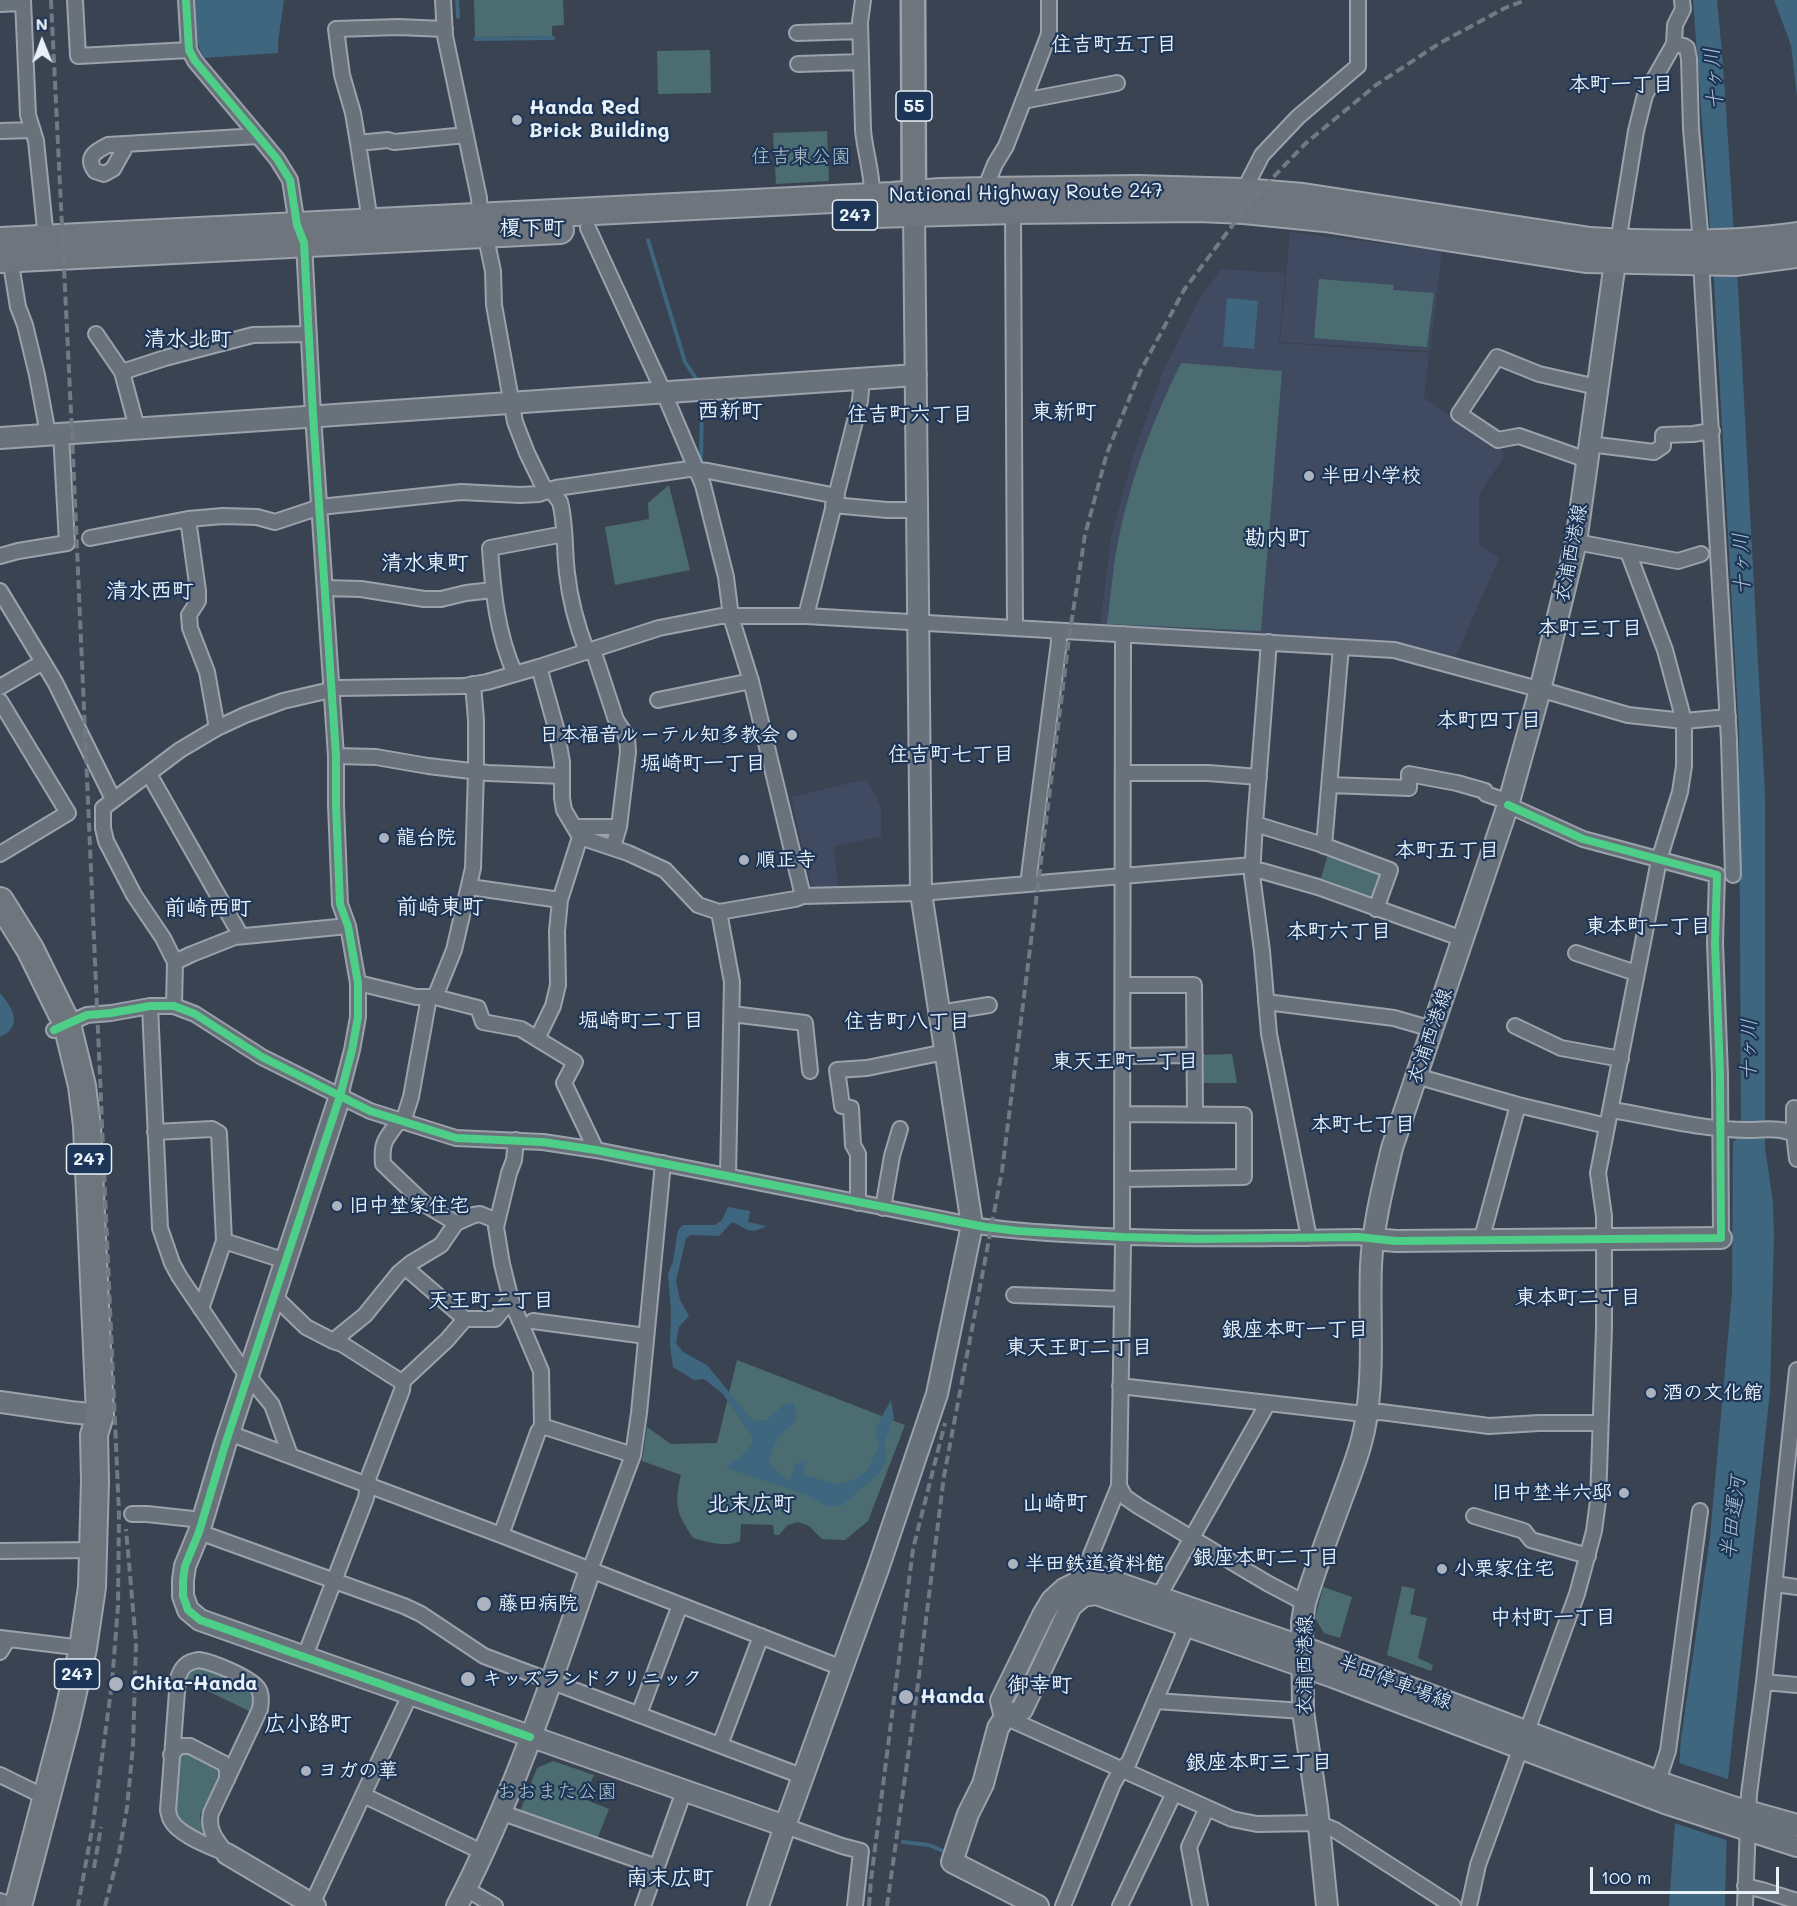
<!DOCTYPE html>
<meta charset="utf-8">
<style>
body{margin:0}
#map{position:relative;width:1797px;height:1906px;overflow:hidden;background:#3a4352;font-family:Mali,sans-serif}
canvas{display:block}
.north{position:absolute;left:12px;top:12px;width:60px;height:60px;-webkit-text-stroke:4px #1d3557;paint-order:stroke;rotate:359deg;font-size:16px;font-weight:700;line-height:24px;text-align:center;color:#e8f1f8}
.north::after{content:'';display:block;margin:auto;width:21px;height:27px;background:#e8f1f8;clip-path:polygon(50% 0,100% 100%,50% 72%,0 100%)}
.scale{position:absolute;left:1590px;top:1867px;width:189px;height:27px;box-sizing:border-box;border:3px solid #e8f1f8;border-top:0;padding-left:8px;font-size:18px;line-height:21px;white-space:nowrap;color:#e8f1f8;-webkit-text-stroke:4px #1d3557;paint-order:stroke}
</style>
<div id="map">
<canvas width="1797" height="1906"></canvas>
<div class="north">N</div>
<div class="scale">100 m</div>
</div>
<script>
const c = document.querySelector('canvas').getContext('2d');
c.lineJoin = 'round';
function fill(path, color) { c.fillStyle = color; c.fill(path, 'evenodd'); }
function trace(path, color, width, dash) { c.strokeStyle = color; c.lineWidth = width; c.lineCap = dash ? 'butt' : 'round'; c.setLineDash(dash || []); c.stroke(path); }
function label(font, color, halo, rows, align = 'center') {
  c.font = font + ' Mali,"Klee One",sans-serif'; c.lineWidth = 4.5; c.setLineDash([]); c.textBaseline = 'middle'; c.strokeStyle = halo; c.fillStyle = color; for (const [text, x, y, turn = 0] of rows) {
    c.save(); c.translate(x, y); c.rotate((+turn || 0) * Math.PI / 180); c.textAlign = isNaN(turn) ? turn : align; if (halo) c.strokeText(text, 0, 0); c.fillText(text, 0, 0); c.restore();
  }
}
fill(new Path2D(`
 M1290,232l152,19 -12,100 -150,-9z
 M1221,269l64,4 -6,70 150,10 -5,45 79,53v7l-24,36v51l20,13 -44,100 -60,-15 -133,-9 -162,-8 11,-89 22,-81 29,-82 37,-74z
 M867,779l14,28v29l-47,11 4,41 -26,1 -21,-92z`), '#404b61');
fill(new Path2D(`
 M474,0h89l1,25 -12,1v10l-77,1z
 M710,50l1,43 -53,1 -1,-43z
 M827,131l2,50 -53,3 -3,-51z
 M1319,279l75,6 -1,5 41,3 -7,54 -113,-9z
 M1181,363l101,8 -21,260 -154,-7c4,-29 6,-59 12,-87 12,-60 35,-119 62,-174z
 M669,485l21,85 -75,15 -10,-58 44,-8 -1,-16z
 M1329,851l55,20 -10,28 -53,-21z
 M1232,1054l5,29h-35l-1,-28z
 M737,1360l168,65 -37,96 -23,19 -23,-1 -13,-13 -11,-4 -10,3 -9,10h-5l-1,-10 -32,-1 -1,17c-14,7 -32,1 -47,-3 -17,-26 -19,-33 -12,-63l-39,-14 5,-34 24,17 46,-1z
 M1402,1586l13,3 -5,25 17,4 -9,40 15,7 -2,6 -44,-16z
 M1323,1587l29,10 -12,41 -16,-5 -9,-15z
 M191,1666h19l41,21 5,13 -3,13 -70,-34z
 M184,1750l37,16 1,7 -22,42 2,17c-11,0 -22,-11 -25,-21 -3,-6 -1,-47 1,-53 1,-1 5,-7 6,-8z
 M553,1761l41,14 -10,24 25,10 -11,28 -4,1 -71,-24 -2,-5 16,-41z`), '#4b6d71');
fill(new Path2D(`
 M194,0h90l-6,42v11l-75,5 -7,-20z
 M1693,0h24c10,95 13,191 21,287l27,506v354l8,56 1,33 -4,156 -42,387 -3,127h-56l12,-167 29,-202 22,-245 1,-150c8,-5 7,-11 8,-20l-2,-391 -25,-449z
 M1774,0h23v97l-6,-52z
 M1227,298l31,3 -4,48 -31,-3z
 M0,993c13,15 24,33 0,44z
 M728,1207l22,4 -2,11 18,4c-18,10 -19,2 -34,-4l-13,14 -28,-1 -5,3 -10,43 4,19 9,16 -10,11 -3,16 7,9 24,13 46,56 14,-1 16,-15 10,-3c10,22 -3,21 -14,36 -6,7 -9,17 -10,26l15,14 6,2 6,-16 9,-3 -1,14 33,9 15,-3 15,-11 12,-23 -4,-18 16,-29 3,18 -10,26 3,13 -8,17 -38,32h-14l-21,-11 -77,-26 -2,-4 12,-7 13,-14v-8l-29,-42 -19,-15 -10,1 -21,-13 -3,-22 1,-34 -3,-37 5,-13 5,-31 5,-5h32l7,-5z`), '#3e667e');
fill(new Path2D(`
 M1676,1762l55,18 -2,61 -58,-19z`), '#3a4352');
trace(new Path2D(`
 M457,0l1,17
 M475,39l78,-1
 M648,240l37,122 12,18
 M701,461l1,-64
 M903,1842l26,3 19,8`), '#3e667e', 4);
const street = new Path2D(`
 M23,0l5,115 8,26 10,97
 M75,0l3,56 111,-6
 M186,0l3,50 6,11 63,75 19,23 13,21 7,45 7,18 9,172 23,341v49l4,99 8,22 10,57v34l-6,33 -12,46
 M443,0l2,36 34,162 1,18
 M863,0l-3,22 3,108c2,23 10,44 9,67
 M0,4l23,-1
 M797,33l63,-2
 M1674,44l10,2 3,2 2,11 2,70 10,114
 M798,64l63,-2
 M1023,101l94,-18
 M0,131l33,-1
 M358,143l30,-3 6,2 72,-7
 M127,144l-14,25 -9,5 -9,-3c-10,-14 1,-20 13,-26l150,-9
 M988,191l1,-12 6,-15 11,-18 43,-112v-34
 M1243,192l19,-37 36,-38 60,-51v-66
 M1013,210l2,418
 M370,221l-12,-78 -5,-30 -11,-38 -6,-46 62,-2 47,2
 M588,228l76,165 39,92 23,92 5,40 20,64 52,215
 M485,233l8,38 1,34 21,117 12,31 16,33 11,8 6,8c6,23 4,48 7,71 3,28 10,53 20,79
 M1618,242l18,-111 9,-36 29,-51 1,-19 8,-16 -1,-9
 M10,258l8,49 7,18 12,50 11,59
 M1701,262l28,478 4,135
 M96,334l26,38 15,56
 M122,372l43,-14 88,-23 56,-1
 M1589,444l65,8 9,-6v-11l30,-1 19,-3
 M1587,460l-68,-24 -21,4 -39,-26 38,-57 42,17 58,13
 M833,505l54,5h30
 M188,519l10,72v10l-9,14 1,13 17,44 10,56
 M90,538l98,-19 35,-3 34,1 18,5 45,-15 141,-15 59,3 19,-1 17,-6 133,-19 19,2 129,25
 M1576,542l102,19 23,-7
 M0,556l18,-5 49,-8 -6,-110
 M325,588l36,1 63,10h17l25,-6 27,-3
 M0,591l55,91 58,117
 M806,616l54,-215 2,-22
 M1269,642l-14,182 -3,51 10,76 7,83 40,204
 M593,650l23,70 11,17 1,15 -9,75 -6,20
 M539,667l17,61 6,34v36l2,12 16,27 48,16 37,17 33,35 21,7 76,-13 8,-3 118,-3 332,-28
 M515,674c-18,-40 -22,-82 -25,-126l74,-14
 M0,687l43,-25
 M658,700l93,-19
 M0,701l68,112 -68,41
 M336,756l40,1 52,9 60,7 74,3
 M1123,773h85l51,4
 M149,774l92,162
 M1330,785l79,3v-14l48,9 28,8 1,3 23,8
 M1508,805l75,34 134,36 -2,68 5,132 1,163
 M1255,824l65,20 70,26 -14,39
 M575,827h44
 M1324,846l17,-199
 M1253,870l9,1 56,16 145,52
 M1028,884l31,-242 -1,-11
 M470,887l90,13
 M719,912l13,70 -4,194
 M1576,953l60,20
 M175,962l17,-8 43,-17 113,-11
 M358,983l58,14h19l43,11 5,14 38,7 54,33 -11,21 32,67
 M1123,985h71l1,129
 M435,997l19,-47 19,-82 3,-96v-52l-3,-36
 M1266,1002l128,16 38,11
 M150,1006l10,222 12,35 7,13 61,90 32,39 18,50
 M174,1006l1,-44 -12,-24 -29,-43 -28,-54 -3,-13v-20l77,-58 37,-22 28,-13 38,-14 56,-13 125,-2 23,-4 52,-15 120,-39 62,-12h85l588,34 159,43 75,22 56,6 44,-4
 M939,1013l50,-8
 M732,1014l73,9 5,48
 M1515,1026l46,22 60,11
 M54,1030l33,-15 24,-2 39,-7h24l21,8 67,43 108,54 86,27 87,4 53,8 376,75c36,6 73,8 110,10 92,5 184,3 276,2l16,2
 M537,1039l16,-33 5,-21 -1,-54 3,-31 20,-63
 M1123,1056l72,-1
 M1416,1076l102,29 89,21
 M1794,1108v25l3,26
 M1612,1110c43,7 91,20 135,20 15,0 38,-4 50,7
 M399,1121c-13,18 -18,20 -16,43l43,41 30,18
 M403,1122l8,-25 18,-100
 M155,1132l57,-3 7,4 5,108 -23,68
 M516,1140l-2,20 -5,13 -13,54 6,37 9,36 30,71 1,55 91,29
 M1123,1179l121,-2v-62l-121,-1
 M858,1203v-49l-5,-9 -2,-37 -9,-2 -5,-36 30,-2 78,-16
 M883,1208l9,-52 8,-27
 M224,1241l62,20
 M1481,1241l37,-136
 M406,1268l59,51h30l16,-19
 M1014,1295l108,4
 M274,1296l32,31 27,14
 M465,1319l-18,21 -44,41 -6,-2 -55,-35 -9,-3 32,-26 34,-42 12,-10 30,-18 15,-22 18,-8 6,-1 17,7
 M533,1321l113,15
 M1120,1386l235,27 26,-1 108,14 50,-3h61
 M229,1433l272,102 341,133
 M1119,1486l6,11 13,9 129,77 38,20
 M132,1514h15l55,6
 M1474,1516l50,15 7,9 57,16
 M199,1532l205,74 17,8 63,42 320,121
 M501,1535l37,-103 4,-6
 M0,1551l94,-1
 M590,1570l43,-115 6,-42 24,-250
 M1775,1584l22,3
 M1078,1587l41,-101 4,-241 -1,-16 1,-595
 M1155,1603l113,-200
 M0,1638l83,10
 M0,1652l8,-13
 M305,1656l61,-158 3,-22 33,-86 1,-9
 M199,1660c13,2 54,18 60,30 3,6 2,13 1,19l-49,104c-4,17 5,27 16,41 -15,-7 -49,-19 -56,-34 -2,-3 -2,-6 -3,-10l10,-132c4,-12 9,-16 21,-18z
 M1764,1682l33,3
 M1156,1701l147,10
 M639,1714l41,-109
 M1005,1717l227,102 25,5 61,-1 17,7 118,76
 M720,1745l41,-109
 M171,1755l8,-9h11l33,17 4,5v12
 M0,1775l47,23
 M1658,1781l10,-30 32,-240
 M363,1795l119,57
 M500,1812l157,55
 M785,1826l57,20 19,5 -6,55
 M1745,1886l17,4 35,11
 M466,1889l29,17
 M0,1901l16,5
 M312,1904l98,-209
 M643,1906l41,-115
 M1063,1906l50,-122 8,-14 8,-8 61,-143
 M1120,1906l54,-113
 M1200,1906l-11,-59 18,-39
 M1469,1906l9,-41 99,-271 17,-63 4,-30 6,-173v-112l-6,-43 61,-313 21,-68 4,-26v-45l-19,-71 -37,-98
 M1745,1906l4,-112 15,-112 33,-312`);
const secondary = new Path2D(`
 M0,438l916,-63
 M340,1096l-115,349 -26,87 -14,34 -2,14v16l5,14 12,10 585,206
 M1374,1239l22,2 325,-3
 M0,1402l70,10 30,3
 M1005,1717l-4,-16 42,-86 9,-15 12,-11 16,-8 21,-4 202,70 365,138 65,22 64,18
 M227,1854l88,52
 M457,1906c55,-106 94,-223 133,-336
 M758,1906l27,-80 93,-257 59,-175 35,-169 -51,-332 -7,-681
 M1038,1906l-86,-44 16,-48 15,-30 15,-56 7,-11 17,-7 49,-104 12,-10 13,-2 237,83 332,126 132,43
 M1327,1906l-10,-99 -14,-96 -1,-89 3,-19c11,-37 25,-72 38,-108 10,-27 21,-54 24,-83 7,-49 2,-98 4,-147 2,-40 12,-79 21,-117l116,-343 32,-115 36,-148 41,-294`);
const primary = new Path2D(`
 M913,0l1,211`);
const highway = new Path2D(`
 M875,214l138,-4 186,-2 45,2 81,8 261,41 149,3 62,-8
 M0,241l892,-45 48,-4 48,-1 149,-2 106,3 60,5 287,44c68,4 139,5 207,-5
 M0,259l560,-29
 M0,901l30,48 37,75 15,62 5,40 13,289 -6,20 1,46 -3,106 -9,61 -17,75 -48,183`);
trace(street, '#9ca2ab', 18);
trace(secondary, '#9ca2ab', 24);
trace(primary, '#9ca2ab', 27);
trace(highway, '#9ca2ab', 30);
trace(street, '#69717b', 14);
trace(secondary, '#69717b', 20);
trace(primary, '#6e757c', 22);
trace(highway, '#6e757c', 26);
trace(new Path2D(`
 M51,0l21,433 47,1081 -1,92 -6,77 -19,141 -15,82
 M94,1868l7,-41
 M105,1906l14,-53 8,-45 6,-62 3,-103 -10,-114
 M869,1906l2,-26 42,-331 32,-126
 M887,1906l29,-207 28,-223 58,-305 68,-540 15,-96 22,-82 34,-83 43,-80 60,-80 14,-17 48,-50 70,-58 64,-42 65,-35 21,-8`), '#717982', 4, [9, 4.5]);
trace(new Path2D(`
 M186,0l3,50 6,11 63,75 19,23 13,21 7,45 7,18 9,172 23,341v49l4,99 8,22 10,57v34l-6,33 -12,46 -115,349 -26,87 -14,34 -2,14v16l5,14 12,10 330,117
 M54,1030l33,-15 24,-2 39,-7h24l21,8 67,43 108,54 86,27 87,4 53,8 389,77 33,4 105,6 75,2 160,-2 38,4 325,-3 -1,-163 -5,-132 2,-68 -134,-36 -75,-34`), '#4dcf88', 8);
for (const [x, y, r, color] of [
 [517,120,6,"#abb4be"],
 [1309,476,6,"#abb4be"],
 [792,735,6,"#abb4be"],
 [384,838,6,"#abb4be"],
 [744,860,6,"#abb4be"],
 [337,1206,6,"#abb4be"],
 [1651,1393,6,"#abb4be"],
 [1624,1493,6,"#abb4be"],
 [1013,1564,6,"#abb4be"],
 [1442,1569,6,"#abb4be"],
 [484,1604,8,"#abb4be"],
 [468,1679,8,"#abb4be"],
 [116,1684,8,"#abb4be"],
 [906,1697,8,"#abb4be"],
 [306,1771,6,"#abb4be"]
]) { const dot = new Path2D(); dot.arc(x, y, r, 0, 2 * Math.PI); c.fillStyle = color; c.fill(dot); trace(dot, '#1d3557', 2); }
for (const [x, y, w] of [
 [914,106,36],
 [855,215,45],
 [89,1159,45],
 [77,1674,45]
]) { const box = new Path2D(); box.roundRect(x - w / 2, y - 15, w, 30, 4.5); c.fillStyle = '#1d3557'; c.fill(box); trace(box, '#e8f1f8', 1.5); }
label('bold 18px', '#e8f1f8', null, [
 ["55",914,106],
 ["247",855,215],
 ["247",89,1159],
 ["247",77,1674]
]);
label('bold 20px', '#e8f1f8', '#1d3557', [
 ["Handa Red",529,108],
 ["Brick Building",529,131],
 ["半田小学校",1321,476],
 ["日本福音ルーテル知多教会",780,735,"right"],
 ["龍台院",396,838],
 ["順正寺",756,860],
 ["旧中埜家住宅",349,1206],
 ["酒の文化館",1663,1393],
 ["旧中埜半六邸",1612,1493,"right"],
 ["半田鉄道資料館",1025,1564],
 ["小栗家住宅",1454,1569],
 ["藤田病院",498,1604],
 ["キッズランドクリニック",482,1679],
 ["Chita-Handa",130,1684],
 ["Handa",920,1697],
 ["ヨガの華",318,1771]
], 'left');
label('20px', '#b2c5ca', '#1d3557', [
 ["住吉東公園",801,157],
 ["おおまた公園",557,1792]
]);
label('20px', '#e8f1f8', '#1d3557', [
 ["National Highway Route 247",1026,193,-1],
 ["衣浦西港線",1571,553,-79],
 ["衣浦西港線",1430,1036,-71],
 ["衣浦西港線",1305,1665,-90],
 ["半田停車場線",1395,1682,21]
]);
label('bold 21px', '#e8f1f8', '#1d3557', [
 ["住吉町五丁目",1114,45],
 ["本町一丁目",1621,85],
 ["住吉町六丁目",910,415],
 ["本町三丁目",1590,629],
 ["本町四丁目",1489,721],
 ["住吉町七丁目",951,755],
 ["堀崎町一丁目",703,764],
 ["本町五丁目",1447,851],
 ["東本町一丁目",1648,927],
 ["本町六丁目",1339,932],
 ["堀崎町二丁目",641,1021],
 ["住吉町八丁目",907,1022],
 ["東天王町一丁目",1125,1062],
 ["本町七丁目",1363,1125],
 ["東本町二丁目",1578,1298],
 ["天王町二丁目",491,1301],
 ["銀座本町一丁目",1295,1330],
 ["東天王町二丁目",1079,1348],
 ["銀座本町二丁目",1266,1558],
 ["中村町一丁目",1553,1618],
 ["銀座本町三丁目",1259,1763]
]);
label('italic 21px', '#acc2cf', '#1d3557', [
 ["十ヶ川",1714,79,-94],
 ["十ヶ川",1742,564,-92],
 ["十ヶ川",1749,1050,-89],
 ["半田運河",1733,1518,-83]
]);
label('bold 22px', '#e8f1f8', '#1d3557', [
 ["榎下町",532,228],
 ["清水北町",188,339],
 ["西新町",730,411],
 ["東新町",1064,412],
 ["勘内町",1277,538],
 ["清水東町",425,563],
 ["清水西町",150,591],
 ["前崎東町",440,907],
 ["前崎西町",208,908],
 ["山崎町",1055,1503],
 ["北末広町",751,1504],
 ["御幸町",1040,1685],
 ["広小路町",308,1724],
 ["南末広町",670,1878]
]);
</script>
